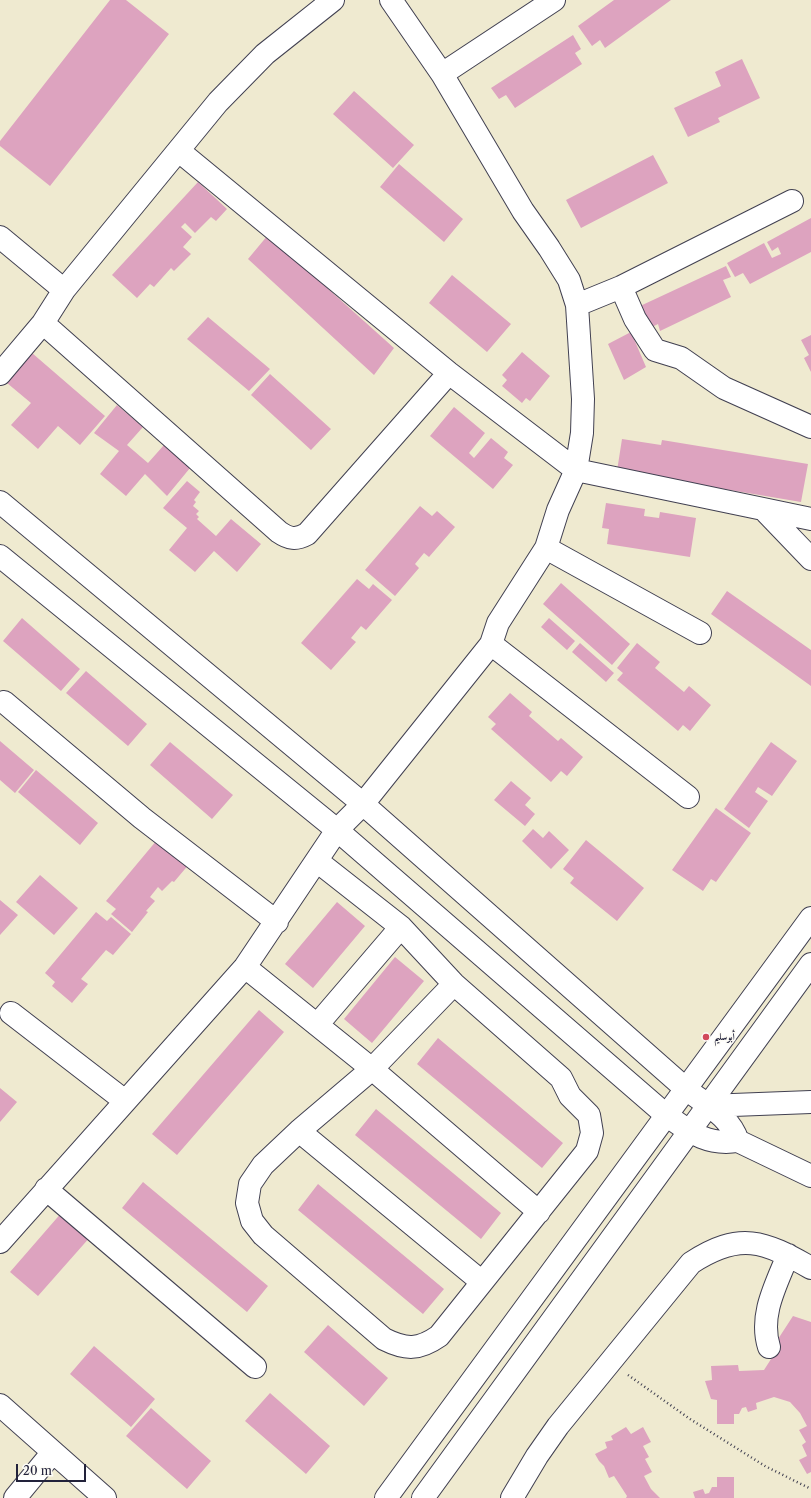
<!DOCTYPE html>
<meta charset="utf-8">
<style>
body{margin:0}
#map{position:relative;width:811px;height:1498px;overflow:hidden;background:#efead0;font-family:"Libre Caslon Text",serif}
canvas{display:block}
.scale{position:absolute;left:16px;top:1464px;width:70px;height:18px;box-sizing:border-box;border:2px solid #22223b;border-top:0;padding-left:5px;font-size:12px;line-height:14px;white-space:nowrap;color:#22223b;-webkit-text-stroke:3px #fdfcf7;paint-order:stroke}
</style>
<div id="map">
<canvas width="811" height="1498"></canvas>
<div class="scale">20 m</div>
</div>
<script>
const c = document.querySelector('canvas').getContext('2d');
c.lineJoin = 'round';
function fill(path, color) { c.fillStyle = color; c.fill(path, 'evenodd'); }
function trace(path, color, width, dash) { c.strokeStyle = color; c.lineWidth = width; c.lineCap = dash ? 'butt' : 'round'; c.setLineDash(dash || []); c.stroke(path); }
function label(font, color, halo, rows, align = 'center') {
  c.font = font + ' "Libre Caslon Text",Amiri,serif'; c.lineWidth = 3; c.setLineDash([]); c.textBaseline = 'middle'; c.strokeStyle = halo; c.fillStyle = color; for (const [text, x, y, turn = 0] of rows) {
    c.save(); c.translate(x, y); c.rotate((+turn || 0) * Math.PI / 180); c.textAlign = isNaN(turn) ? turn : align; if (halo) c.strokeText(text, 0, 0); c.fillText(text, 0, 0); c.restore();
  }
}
fill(new Path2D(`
 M110,0h16l43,34 -119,152 -50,-40v-5z
 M614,0h57l-66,48 -5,-8 -8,6 -14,-20z
 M573,35l8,14 -6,4 7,11 -67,44 -9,-13 -7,4 -8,-11z
 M742,59l18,39 -42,20 2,4 -32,15 -14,-29 47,-22 -6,-14z
 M354,91l60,54 -21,23 -60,-54z
 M653,155l15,28 -87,45 -15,-28z
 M399,164l64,55 -19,23 -64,-55z
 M198,182l29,27 -11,12 -5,-4 -16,16 -10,-10 -4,4 11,10 -9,10 8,7 -17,17 -3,-3 -17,19 -4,-3 -13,14 -25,-23z
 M811,218v34l-61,32 -7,-11 -8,4 -8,-14 37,-20 8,15 9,-4 -3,-7 -6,4 -5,-9z
 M268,235l126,113 -20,27 -126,-116z
 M726,266l5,11 -8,3 8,17 -71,34 -2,-7 -10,5 -10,-22z
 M452,275l59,49 -24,28 -58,-49z
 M208,317l62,52 -21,22 -62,-52z
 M631,332l15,35 -22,13 -16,-36z
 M811,335v37l-7,-14 5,-3 -8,-15z
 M522,352l28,24 -20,25 -4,-3 -4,5 -20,-17 5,-6 -5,-5z
 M32,353l73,63 -25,29 -22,-19 -20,23 -27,-24 20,-22 -24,-20z
 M270,374l61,55 -20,21 -60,-55z
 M117,405l26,22 -16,18 21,18 16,-18 26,23 -23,28 -22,-22 -19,22 -26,-22 19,-23 -25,-18z
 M454,407l31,26 -16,20 5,5 17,-20 17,14 -4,6 9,7 -20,24 -63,-53z
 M622,439l39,6 1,-5 146,24 -7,38 -184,-31z
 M187,481l13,11 -6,8 2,2 -3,4 6,5 -3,3 3,3 -2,2 19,17 15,-17 30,25 -24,28 -23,-21 -19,21 -26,-22 18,-22 -24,-20z
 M606,503l39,6 -1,7 15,2 1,-6 36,6 -6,39 -83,-13 2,-15 -7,-1z
 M420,506l12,10 5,-5 18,16 -26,30 -5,-4 -9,11 4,4 -24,28 -30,-26z
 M357,579l12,10 4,-5 19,16 -26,30 -5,-4 -10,12 5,4 -25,28 -30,-27z
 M561,583l69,61 -18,21 -69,-61z
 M727,591l84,59v36l-100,-72z
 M22,618l58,51 -19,22 -58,-50z
 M549,618l26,23 -8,9 -26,-23z
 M580,643l34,30 -8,9 -34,-30z
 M637,643l23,19 -5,6 29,24 5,-6 22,19 -21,26 -7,-6 -5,6 -61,-51 6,-7 -6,-5z
 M86,671l61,53 -19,22 -62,-53z
 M510,693l22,19 -3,4 29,25 3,-3 22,19 -16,19 -6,-5 -10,11 -60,-53 5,-5 -8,-7z
 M0,741l34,29 -19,23 -15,-13z
 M170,742l63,53 -21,24 -62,-54z
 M771,742l26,19 -25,35 -14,-9 -3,5 13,9 -19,27 -25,-19z
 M36,770l62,53 -18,22 -62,-53z
 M511,781l20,17 -6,7 10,9 -10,12 -31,-26z
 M716,808l35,25 -35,49 -5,-3 -8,12 -31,-21z
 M533,829l10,9 6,-7 20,19 -18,19 -29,-28z
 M157,840l33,23 -16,19 -2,-1 -10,10 -4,-4 -8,10 5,4 -9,10 2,1 -16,20 -21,-18 5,-5 -10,-8z
 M586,840l58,48 -27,33 -47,-38 4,-5 -11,-9z
 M40,875l38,33 -24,27 -38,-33z
 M0,900l18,15 -18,20z
 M337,902l28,24 -52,62 -28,-24z
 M96,912l11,9 4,-4 20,17 -18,21 -7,-5 -25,29 7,5 -16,19 -20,-17 3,-4 -10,-9z
 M395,957l29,24 -52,62 -28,-24z
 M259,1010l25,22 -107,123 -25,-21z
 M438,1038l125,105 -21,25 -125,-104z
 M0,1088l17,14 -17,20z
 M376,1109l125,104 -20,26 -126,-104z
 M143,1182l125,104 -21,26 -125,-104z
 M318,1184l126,105 -21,25 -125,-104z
 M63,1211l28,25 -53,60 -28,-24z
 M793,1316l18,6v150l-4,2 -8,-14 8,-4 -5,-11 4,-3 -7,-12 8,-4 -7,-13 -10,-11 -16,-5 -18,6 1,6 -9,3 -2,-5 -4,1 -3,6h-5v10h-17v-24l-6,-1 -6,-18 7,-1 -1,-14 27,-1 1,6 25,-1 9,-14 -4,-3z
 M328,1325l60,53 -24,28 -60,-54z
 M94,1346l61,53 -24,28 -61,-53z
 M270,1393l60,53 -24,28 -61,-53z
 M151,1408l60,53 -24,28 -61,-53z
 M626,1427l5,7 12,-7 8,15 -8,4 6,11 -4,2 7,13 -8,4 7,13 9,9h-34l1,-2 -13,-20 -5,2 -5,-12 -5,-5 -4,-7 12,-6 -2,-6 8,-2 -2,-4z
 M717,1477h17v21h-39l-2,-6 10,-3 2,5 4,-1 3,-6h5z`), '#dda3bf');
const minor = new Path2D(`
 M442,74l112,-74
 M179,151l270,222 127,97 235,49
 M0,237l64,53
 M621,287l14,32 20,31 26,8 43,30 87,39
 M577,305l44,-18 171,-86
 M43,323l236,209c10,7 17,8 28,2l142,-161
 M0,374l43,-51 21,-33 154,-188 47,-48 68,-54
 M0,502l363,302 323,285c20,16 43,26 52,52
 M764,510l47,49
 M546,548l154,85
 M0,556l337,274 329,285c24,17 41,31 72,26l73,35
 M491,644l197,153
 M4,702l138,116 135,104
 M317,861l84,66 53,57 107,94 9,18 19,19 3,18 -5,18 -148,185c-20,14 -33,14 -55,3l-121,-104 -11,-14 -5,-18 3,-19 13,-19 36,-34 73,-62 82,-85
 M245,967l127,102 167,143
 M11,1013l114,88
 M317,1025l84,-98
 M707,1106l104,-4
 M299,1131l183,151
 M46,1189l209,178
 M0,1242l245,-275 92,-137 26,-26 128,-160 7,-21 48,-75 12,-38 18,-40 6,-37 1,-34 -6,-94 -8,-25 -20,-32 -26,-37 -81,-137 -51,-74
 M769,1347c-10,-32 7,-62 19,-92
 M0,1405l105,93
 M15,1498l38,-46
 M512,1498l25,-42 21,-30 133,-163c49,-32 73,-22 120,5`);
const major = new Path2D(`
 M386,1498l425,-580
 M423,1498l388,-534`);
trace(minor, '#414051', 24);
trace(major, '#414051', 24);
trace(new Path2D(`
 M628,1375l62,44 75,47 46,23`), '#414051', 2.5, [1, 3]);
trace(minor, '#fff', 22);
trace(major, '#fff', 22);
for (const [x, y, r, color] of [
 [706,1037,4,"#d1495b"]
]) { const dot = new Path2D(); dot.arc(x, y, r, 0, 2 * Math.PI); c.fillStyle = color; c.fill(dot); trace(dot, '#fdfcf7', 1.5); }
label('bold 10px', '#22223b', '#fdfcf7', [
 ["أبوسليم",714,1037]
], 'left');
</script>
